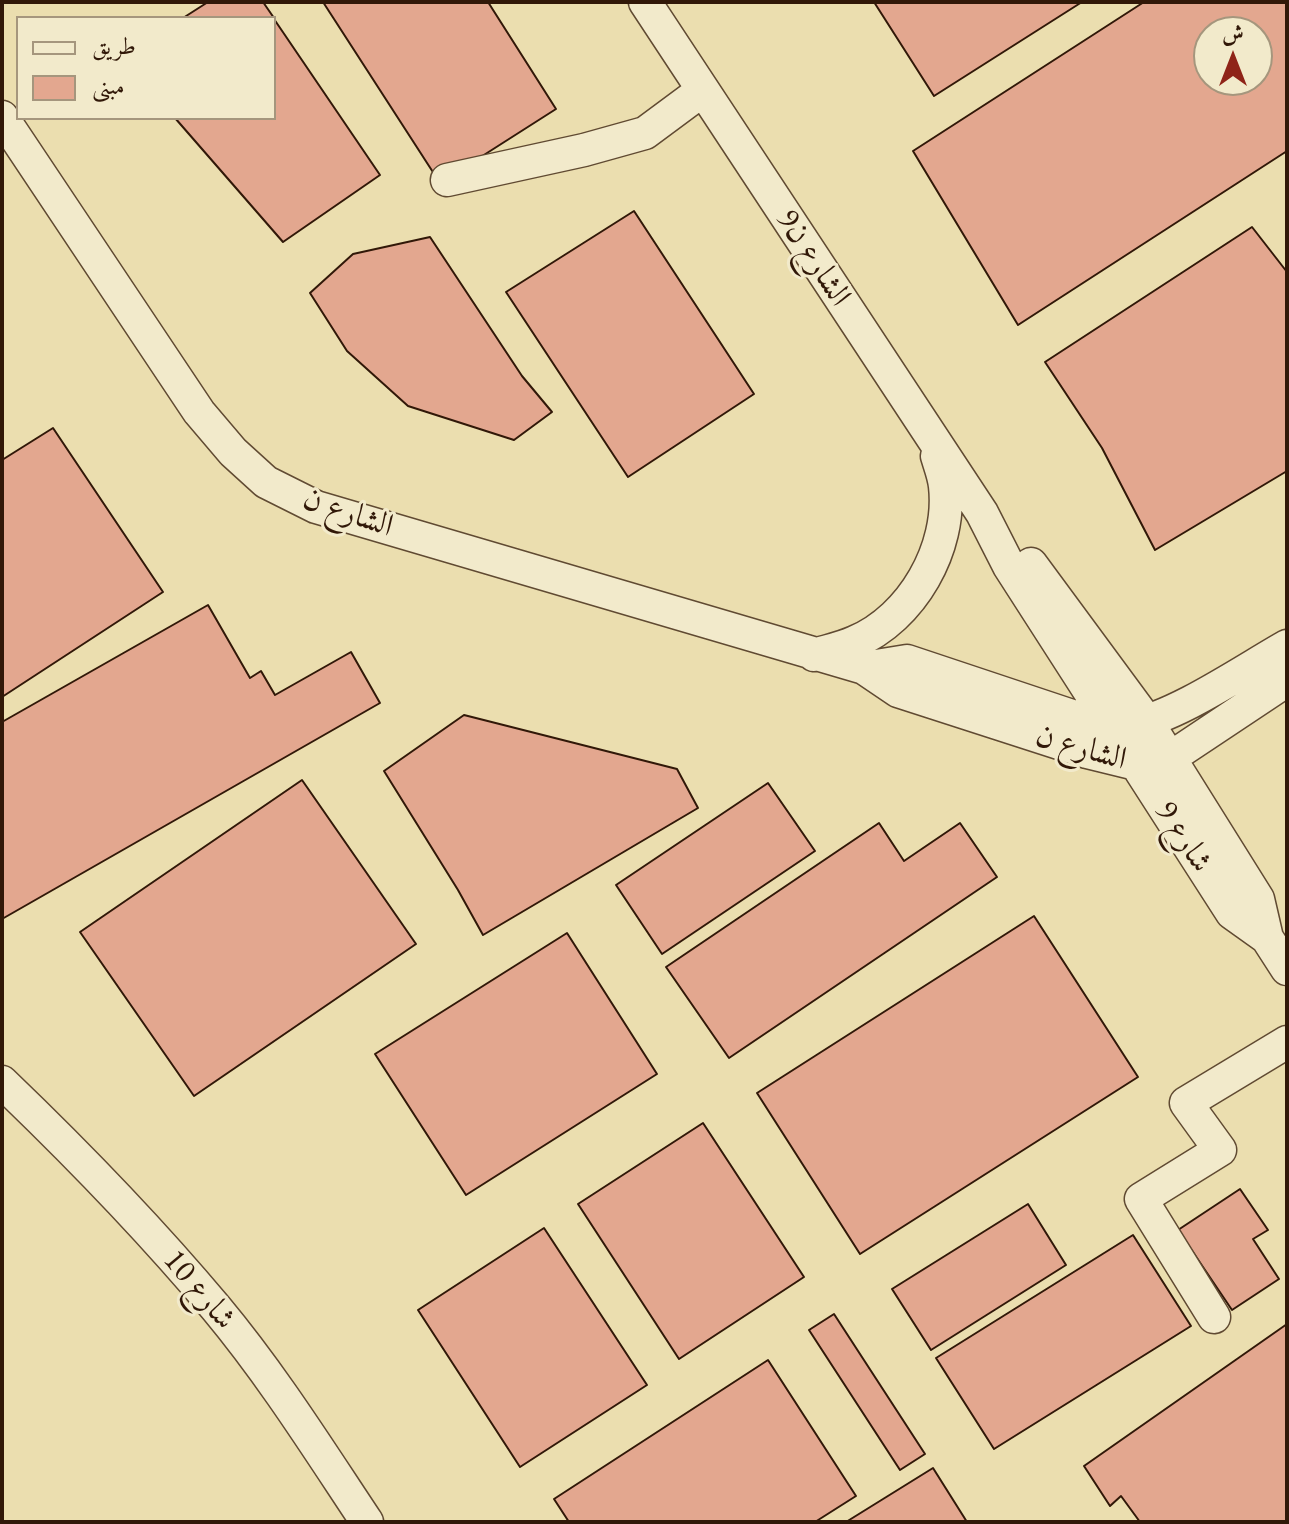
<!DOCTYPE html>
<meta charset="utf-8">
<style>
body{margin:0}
#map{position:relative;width:1289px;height:1524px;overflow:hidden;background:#ebdeaf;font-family:"EB Garamond",Amiri,serif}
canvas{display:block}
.frame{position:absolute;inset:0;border:4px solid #311808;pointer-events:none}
.legend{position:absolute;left:16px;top:16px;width:260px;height:104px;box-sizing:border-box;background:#f2eacb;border:2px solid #a5967d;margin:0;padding:10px 14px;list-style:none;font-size:24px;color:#311808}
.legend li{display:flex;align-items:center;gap:16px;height:40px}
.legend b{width:40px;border:2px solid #a5967d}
.north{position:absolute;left:1193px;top:16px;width:80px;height:80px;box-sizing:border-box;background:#f2eacb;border:2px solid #a5967d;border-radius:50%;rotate:0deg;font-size:22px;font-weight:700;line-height:32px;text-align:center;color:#311808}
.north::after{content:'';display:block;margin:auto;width:28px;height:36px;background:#8f2418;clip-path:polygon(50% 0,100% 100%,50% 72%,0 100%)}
</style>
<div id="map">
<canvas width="1289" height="1524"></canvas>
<div class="frame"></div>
<ul class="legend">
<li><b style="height:10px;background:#f2eacb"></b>طريق</li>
<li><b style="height:22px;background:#e3a78f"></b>مبنى</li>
</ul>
<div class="north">ش</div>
</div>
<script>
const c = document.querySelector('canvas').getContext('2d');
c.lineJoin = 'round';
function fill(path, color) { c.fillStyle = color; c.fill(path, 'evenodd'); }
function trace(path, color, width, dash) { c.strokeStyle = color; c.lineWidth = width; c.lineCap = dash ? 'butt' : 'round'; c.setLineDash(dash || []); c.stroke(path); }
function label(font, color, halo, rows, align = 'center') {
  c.font = font + ' "EB Garamond",Amiri,serif'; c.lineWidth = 6; c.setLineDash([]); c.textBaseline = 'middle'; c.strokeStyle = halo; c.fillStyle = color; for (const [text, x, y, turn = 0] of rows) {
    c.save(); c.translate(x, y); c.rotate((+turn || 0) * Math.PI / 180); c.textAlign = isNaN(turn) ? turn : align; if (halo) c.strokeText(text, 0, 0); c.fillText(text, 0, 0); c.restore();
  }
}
const building = new Path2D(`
 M208,2h55l11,16h-91z
 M323,2h165l68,107 -116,74z
 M874,2h208l-148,94z
 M1144,2h143v149l-269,174 -105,-174zM1209,32h48v48h-48z
 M274,19l106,156 -97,67 -108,-124h99z
 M634,211l120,183 -126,83 -122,-185z
 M1252,227l35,45v199l-132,79 -53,-102 -57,-86z
 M430,237l92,139 30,36 -38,28 -106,-34 -61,-55 -37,-58 43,-39z
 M53,428l110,164 -161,105v-237z
 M208,605l42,73 11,-7 14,24 76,-43 29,51 -378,216v-197z
 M464,715l213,54 21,39 -215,127 -25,-45 -74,-119z
 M302,780l114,164 -222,152 -114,-164z
 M768,783l47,68 -153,103 -46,-69z
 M879,823l25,38 56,-38 37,54 -268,181 -63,-91z
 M1034,916l104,161 -278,177 -103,-161z
 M567,933l90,141 -191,121 -91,-141z
 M703,1123l101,154 -125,82 -101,-155z
 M1240,1189l28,41 -15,9 26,40 -47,31 -54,-80z
 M1028,1204l38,61 -135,85 -39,-61z
 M544,1228l103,157 -127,82 -102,-157z
 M1133,1235l58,91 -197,123 -58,-91z
 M834,1314l91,140 -25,16 -91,-140z
 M1287,1324v198h-147l-19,-26 -11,10 -26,-40z
 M768,1360l88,136 -41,26h-246l-15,-23z
 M933,1468l34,54h-121z`);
fill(building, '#e3a78f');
trace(building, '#311808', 2);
const minor = new Path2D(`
 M645,2l337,511 27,53 223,347 35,25
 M2,117l197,295 34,40 33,30 50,25 548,161 34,23 189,61 49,12h17l17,-6 117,-78
 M447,180l137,-30 61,-17 58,-43
 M1031,564l115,156 112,179 9,39 20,31
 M814,655c13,-4 28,-7 41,-13 57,-24 97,-94 90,-156 -1,-10 -5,-20 -8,-30
 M864,668l43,-7 180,60c14,2 29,6 43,4 45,-7 116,-56 157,-79
 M2,1082c75,72 147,146 214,226 56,67 103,142 151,214
 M1214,1317l-73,-118 79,-49 -34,-47 101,-61`);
trace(minor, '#604a32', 35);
trace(minor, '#f2eacb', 32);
label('32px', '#311808', '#f2eacb', [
 ["الشارع ن9",813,258,57],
 ["الشارع ن",348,513,19],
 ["الشارع ن",1081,748,16],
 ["شارع 9",1183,837,57],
 ["شارع 10",199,1290,50]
]);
</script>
